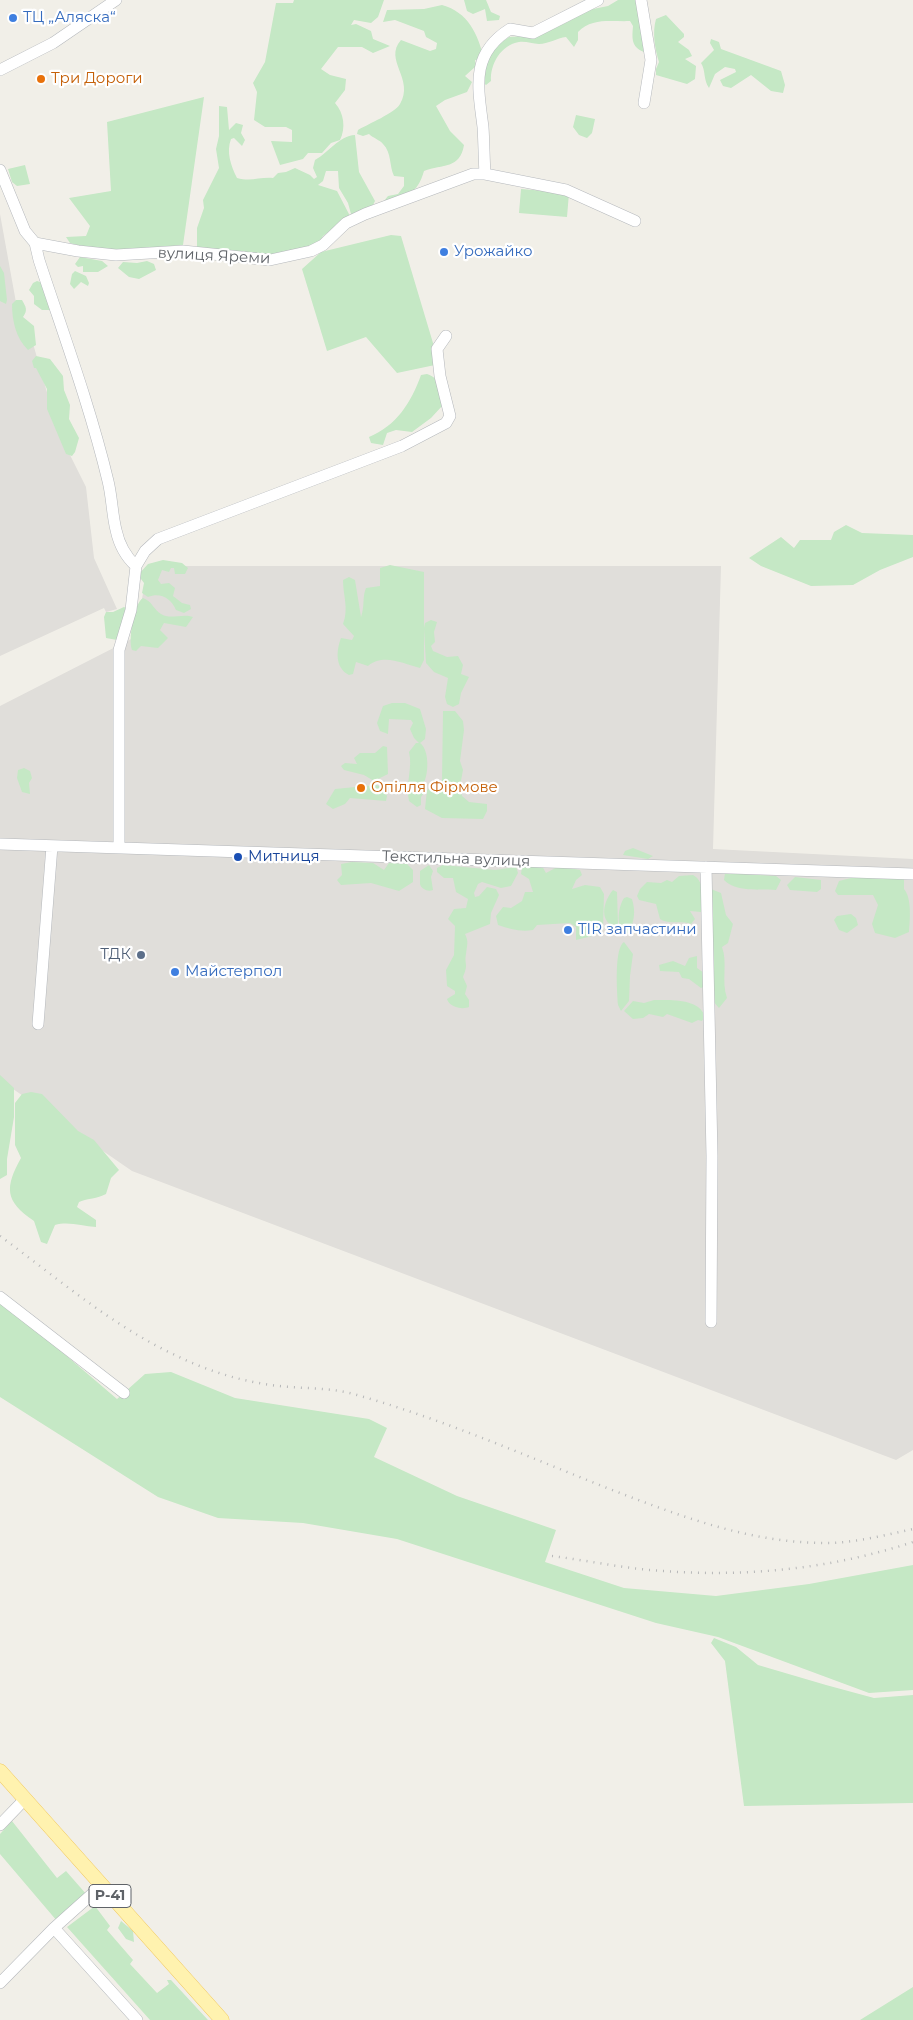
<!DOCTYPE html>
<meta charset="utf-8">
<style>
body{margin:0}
canvas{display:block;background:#f1efe8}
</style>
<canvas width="913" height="2020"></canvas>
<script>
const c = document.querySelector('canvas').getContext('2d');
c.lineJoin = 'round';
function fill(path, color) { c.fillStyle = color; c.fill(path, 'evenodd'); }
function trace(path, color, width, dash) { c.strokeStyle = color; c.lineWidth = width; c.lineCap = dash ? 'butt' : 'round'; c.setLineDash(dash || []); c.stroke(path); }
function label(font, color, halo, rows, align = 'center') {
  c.font = font + ' Montserrat,sans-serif'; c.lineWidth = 4.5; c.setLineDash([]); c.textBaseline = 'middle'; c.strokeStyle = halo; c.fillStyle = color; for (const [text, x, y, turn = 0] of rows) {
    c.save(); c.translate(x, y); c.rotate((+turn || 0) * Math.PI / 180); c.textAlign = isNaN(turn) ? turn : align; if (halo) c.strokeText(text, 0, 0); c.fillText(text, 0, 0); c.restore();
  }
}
fill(new Path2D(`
 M0,214l19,105 9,7 30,105 28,56 8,71 23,51 -11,3 -2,-4 -104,48z
 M148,566h573l-8,283 200,10v591l-17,10 -764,-289 -132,-91v-374l135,-69z`), '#e0deda');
fill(new Path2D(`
 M294,0h90l-6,17 -7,6 -17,-3 -3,5 5,-1 15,7 2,8 17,7 -17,7 -11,-6h-24l-17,22 9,6 16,4 -1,11 -10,13c9,10 11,25 5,37l-9,3 -9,10h-14l-5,6 -23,6 -9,-24 21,1v-12l-6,-3h-21l-11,-7 3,-28 -4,-9 12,-21 11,-59h17z
 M464,0h22l5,12 9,4 -1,4 -12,1 -2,-12 -12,5 -6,-3z
 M618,0h18l8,52c-13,-5 -12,-14 -11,-26l-3,-5c-18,1 -38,-4 -52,11v8l-4,7 -8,-10c-9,1 -18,7 -27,7 -7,0 -13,-3 -20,-2 -18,3 -29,22 -28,39l-5,4 -6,-5 13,-32 16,-11 31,-2 48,-25 20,-4z
 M442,5c26,7 36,29 42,54l-9,1 1,6 -11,10 7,6 -5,10 -22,8 -9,6 14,25 14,14c-4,24 -21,19 -40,26 -7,24 -17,24 -40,30l4,-5 10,-2 6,-8v-9l-10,-1c-5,-10 -2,-23 -11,-32 -3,-4 -10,-6 -14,-10l-6,2 -6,-2 1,-4c10,-6 37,-17 42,-26 15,-25 -17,-44 1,-64l29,11 6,-2 1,-6 -11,-6 -2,-6 -29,-11 -12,2 4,-12 37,-1z
 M666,15l18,19v3l-6,5 11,8 3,6 -7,3 11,7 -1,13 -8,5 -31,-9v-6l3,-7c-4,-13 -7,-29 -3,-43z
 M711,39l8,3 2,7 60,22 4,14 -2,8 -12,-2 -20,-16 -20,13 -8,-2 -3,-6 16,-8 -1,-3 -10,-2 -10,7 -6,14c-6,-9 -3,-17 -8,-25l13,-13 -4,-7z
 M204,97l-21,148 -81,7 -32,-9 -4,-6 20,-1 4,-10 -21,-28 42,-7 -4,-69z
 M219,106l8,1 2,23 7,-7 7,2 -2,8 4,7 -3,6 -8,-8 -3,1c-5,13 0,27 6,39 14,4 22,-1 36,0l5,-5 8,-1 9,-4 15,7 4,4 3,-2 -4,-9 2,-8c13,-7 24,-24 40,-25l4,37 16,29 -5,10 -11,6 -8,-3 -3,-11 -9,-15 -1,-17h-12l-3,10 -5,4 19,6 13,25 -27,20 -6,11 -34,8 -86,-6v-21l7,-20 -1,-8 16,-32 -3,-19 3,-13z
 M576,115l19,4 -3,14 -5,5 -8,-3 -6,-8z
 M25,165l5,19 -13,2 -5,-4 -4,-13z
 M521,189l48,4 -2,24 -48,-4z
 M391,235l10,1 32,107 2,22 -38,8 -31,-36 -39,14 -25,-82 19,-17z
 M80,257l22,4 6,5 -10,6h-15v-6l-5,1 -3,-3z
 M147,261l7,3 2,6 -17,9 -10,-2 -11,-9 5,-6 14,1z
 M0,266l4,7 3,27 -1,4 -6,-3z
 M75,271l11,5 3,7 -1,3 -7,-4 -7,7 -4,-5 2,-10z
 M37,281l6,2 8,27h-9l-8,-6v-8l-5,-6 4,-7z
 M16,300h6c4,7 6,10 1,17l11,9 2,19 -8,5c-12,-12 -16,-29 -16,-46z
 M36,356l14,3 13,17 1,14 6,15 -1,14 10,19 -4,14 -3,4 -6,-2 -19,-45v-20l-11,-21h-2l-2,-7z
 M427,374c15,5 14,18 16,31l-12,13 -19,14 -16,-2 -9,3 -4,12 -12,-2 -2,-6c27,-11 42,-34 52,-62z
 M846,525l16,8 51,2v22l-33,13 -27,15 -42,1 -50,-20 -12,-8 32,-21 13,11 6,-8h31l3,-8z
 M163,560l19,3 6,5 -3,6h-10l-1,-6h-3l-2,4 -7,-2 -4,10 3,4 8,-1 6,5 -2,8 9,7 8,2 1,4 -7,4 -8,-3c-5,-12 -16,-18 -28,-13l-6,-4 2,-10 -6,-8 10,-11z
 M390,565l34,7v56l1,-5 6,-3 6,2 -3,10 1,10 -4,4 2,5 14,6 11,-1 5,9 -2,9 8,3 -8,16 -2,11 -6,3 -6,-3 -2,-7 3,-19 -14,-6 -8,-9 -2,-34v31l-4,8c-17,-4 -36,-15 -52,-2l-12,-4 -3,12 -4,1c-14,-7 -13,-24 -8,-37l11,2 2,-4 -11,-12c6,-16 0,-28 0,-44l6,-3 6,3 6,37c4,-11 1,-20 5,-29l14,-2v-18z
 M143,598c9,3 11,12 18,16 9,6 22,-1 32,3l-7,10 -22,-4 -4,7 8,8 -10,10 -17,-2 -5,5 -4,-1c-4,-10 2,-47 11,-52z
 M124,607l2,1 -9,32 -11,-2 -2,-21 2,-5h7z
 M392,703h13l15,6 6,20 -1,10 -5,4c10,7 9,34 2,43l2,7 -3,4v8l-4,2 -8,-6c-4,-17 4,-33 0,-49l7,-9h3l-5,-5 -4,-9 3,-6 -2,-3 -22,-1 -1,15 -8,-3 -3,-8 6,-17z
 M443,711h12l8,10 1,9 -4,31 3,9 -3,16 2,10 7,6 18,2v7l-4,8 -41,-1 -17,-9 2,-19 11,-5 4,-5z
 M383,746l4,1 1,27 -14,7 -10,-6 -20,-5 -3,-4 4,-3 12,1 -3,-6 6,-5h15z
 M24,768l6,3 2,7 -3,5 1,11 -8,-2 -5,-14 1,-8z
 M376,785l8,3 3,8 -1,5 -36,-3 -5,6 -12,5 -7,-5 9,-15z
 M633,848l20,8 -5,3 -25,-4 2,-4z
 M352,862l21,1 11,7 5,-7 18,1 6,6v12l-14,9 -28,-8 -30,2 -4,-5 5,-5 -1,-11z
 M530,864l12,2 4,7 13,-7 21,4 2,5 -6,5 -4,9 13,-4 15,2 4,7 -1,36 -11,6 -16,4v-13l-6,-4 -33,2 -4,5c-13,2 -23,-1 -35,-5l-2,-9 7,-9 8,1 11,-7 3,-9h8l-4,-13 -8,-5 1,-7z
 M429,865l4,6 -2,6 2,13c-5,2 -12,-1 -13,-6v-13z
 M443,865l52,5 21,-3 2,6 -7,13 -10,2 -19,-6 -4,2 -4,9 1,4 4,-1 8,-9 9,2 3,6 -8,18 -1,11 -25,10c4,8 2,11 1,20 -2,11 3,9 -3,23l4,9 -2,8 4,6v7c-7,3 -20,0 -22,-8l8,-5v-3l-8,-5 -1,-16 8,-15 1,-29 -7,-7 6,-10 12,-1 2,-9 -12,-7 -3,-14h-9l-7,-6v-4z
 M725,873l51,3 5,4 -5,10c-16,-1 -41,2 -52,-10z
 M693,875c13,7 9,24 8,37l-11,-1 5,8 -4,5c-10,-4 -22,1 -31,-5l-4,-15 -17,-4 -2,-4 3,-7 7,-7 14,1 6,-3 5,2 7,-6z
 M795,877l26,3v9l-4,3 -27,-2 -3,-5z
 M855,877l49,2v10c8,9 6,31 5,43l-14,6 -20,-5 -3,-9 6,-19 -5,-10h-35l-3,-4 4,-10z
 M711,889l10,4 5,22 7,9 -5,19 -6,4c6,16 -1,34 5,51l-8,10 -7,-8z
 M613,890l4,2 1,32 -7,1c-12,-8 -6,-26 2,-35z
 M627,897l5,2c4,13 2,22 -3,34l-5,1c-8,-9 -6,-27 0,-36z
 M851,914l5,4 2,7 -11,8 -8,-3 -5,-10 3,-4z
 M624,942l9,12 -3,22 -1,25 -8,10 -3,-6c-1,-13 -4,-57 6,-63z
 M697,956v12l7,5 1,13 -4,2 -12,-9 -7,-1 -3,-6 -19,-1 -1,-6 14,-4 12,5 4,-8z
 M654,1000c16,0 44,-2 51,16l-3,5 -4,-1 -6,3 -25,-9 -4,3 -14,-3 -6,4 -10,1 -9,-8 9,-10 11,2z
 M0,1075l14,13v29l-7,42v16l-7,4z
 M31,1092l11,2 36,37 16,9 25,30 -8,8 -5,16c-9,5 -18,4 -27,8l-2,5 19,13v7c-14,-1 -28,-6 -41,-2l-8,19 -6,-2 -7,-21c-30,-20 -29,-34 -13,-63l-6,-13v-42l7,-9z
 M0,1299l117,100 28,-25 26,-2 64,26 134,21 18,9 -13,29 83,39 99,34 -11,32 79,26 92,8 93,-12 104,-19v125l-44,3 -151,-56 -62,-14 -259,-84 -94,-16 -85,-5 -60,-21 -158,-100z
 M714,1638l22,9 22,18 68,20 48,13 39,-3v108l-169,3 -19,-145 -14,-18z
 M12,1821l45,57 9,-7 21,24 -30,26 -57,-67v-20z
 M95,1906l15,20 -3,4 26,30 -3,4 27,29 12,-9 -2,-4h4l37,40h-58l-83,-93z
 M121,1921l12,10 1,11 -8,-3 -8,-11z
 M913,1987v33h-53z`), '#c5e8c5');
const minor = new Path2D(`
 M641,0l10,60 -7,43
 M0,70l53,-27 63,-43
 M0,170l25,61 10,12 43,8 38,4 67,-4 87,9 41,-9 12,-6 23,-22 19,-9 108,-40h12c-1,-16 -1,-32 -2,-47 -5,-40 -13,-73 27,-98l23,4 65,-33
 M485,174l81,16 69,31
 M35,243l4,17c24,73 51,146 69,221 4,16 4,33 8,49 3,14 10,27 20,36
 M0,844l913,30
 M119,848v-198l12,-40 5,-44 9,-15 13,-12 244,-93 44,-23 4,-7 -10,-40 -3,-27 9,-13
 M706,867l6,289 -1,166
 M38,1024l14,-178
 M0,1297l124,96
 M0,1825l25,-26
 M54,1928l83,92
 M0,1983l54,-55 47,-42`);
const major = new Path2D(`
 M0,1771l222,249`);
trace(minor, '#b5b8bc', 12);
trace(major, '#f2c960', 15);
trace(minor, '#fff', 11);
trace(major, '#fff2af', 14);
trace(new Path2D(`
 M0,1236c56,41 111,89 175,119 32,16 68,27 104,31 26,3 52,1 78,9 85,24 167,60 250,93 73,28 144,56 223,55 28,-1 56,-8 83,-14
 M552,1556c32,4 65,11 98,14 90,8 178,0 263,-28`), '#b6b7b8', 2.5, [1, 6]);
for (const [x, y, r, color] of [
 [13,18,5,"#3f7fe0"],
 [41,79,5,"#e8710a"],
 [444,252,5,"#3f7fe0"],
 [361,788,5,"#e8710a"],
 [238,857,5,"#1a4fb4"],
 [568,930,5,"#3f7fe0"],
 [141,955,5,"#5c6f8a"],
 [175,972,5,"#3f7fe0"]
]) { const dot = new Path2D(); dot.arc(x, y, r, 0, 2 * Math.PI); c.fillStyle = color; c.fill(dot); trace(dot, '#fff', 2); }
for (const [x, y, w] of [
 [110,1896,42]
]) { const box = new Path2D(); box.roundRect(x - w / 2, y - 11.5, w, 23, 4); c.fillStyle = '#fff'; c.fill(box); trace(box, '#5f6368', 1); }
label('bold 14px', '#5f6368', null, [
 ["Р-41",110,1896]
]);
label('15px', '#366cbe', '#fff', [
 ["ТЦ „Аляска“",23,18],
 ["Урожайко",454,252],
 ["TIR запчастини",578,930],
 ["Майстерпол",185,972]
], 'left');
label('15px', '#c56008', '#fff', [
 ["Три Дороги",51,79],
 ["Опілля Фірмове",371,788]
], 'left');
label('15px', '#5f6368', '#fff', [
 ["вулиця Яреми",214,256,3],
 ["Текстильна вулиця",456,859,2]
]);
label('15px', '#164399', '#fff', [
 ["Митниця",248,857]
], 'left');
label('15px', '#4e5e75', '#fff', [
 ["ТДК",131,955]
], 'right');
</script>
